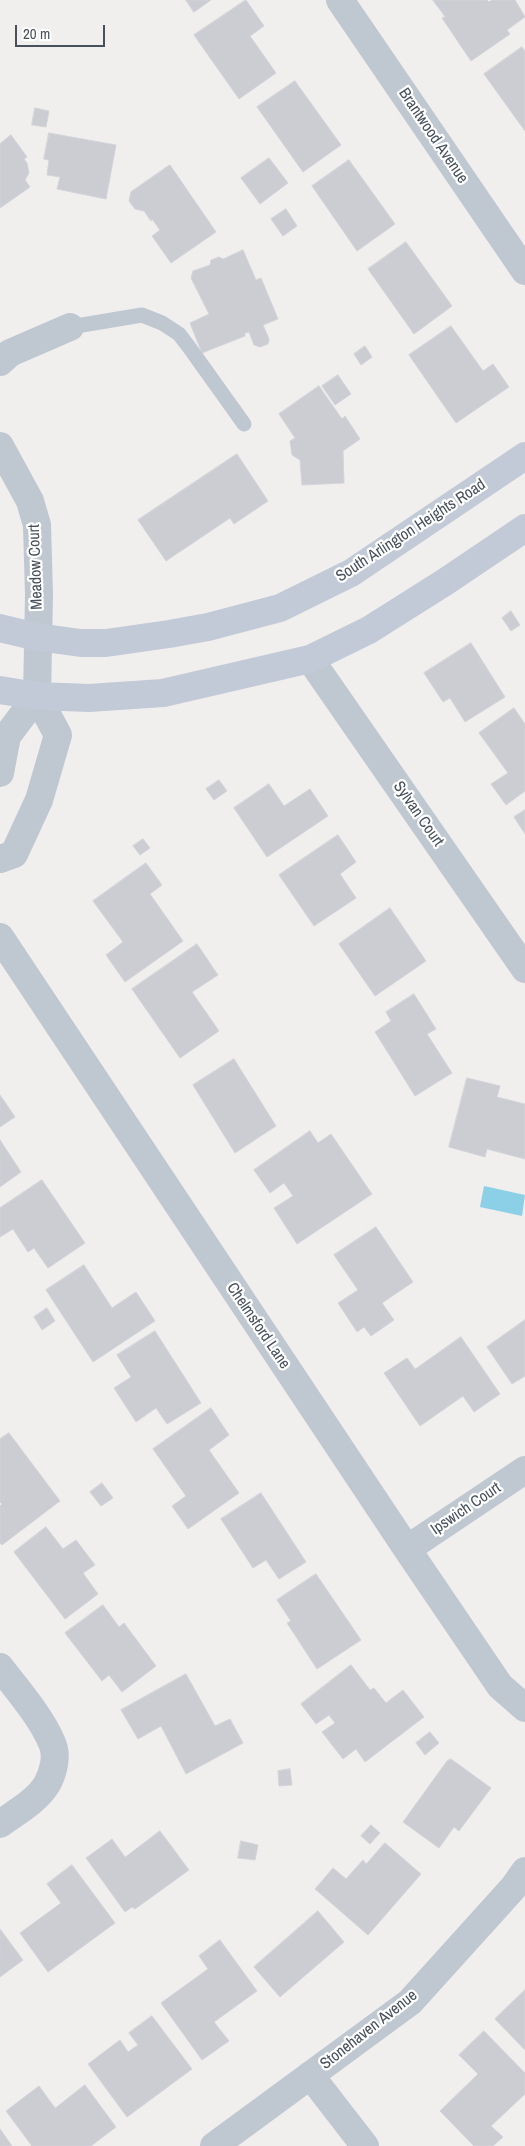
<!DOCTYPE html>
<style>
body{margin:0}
#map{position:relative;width:525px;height:2146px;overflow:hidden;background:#f1eeee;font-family:"Archivo Narrow",sans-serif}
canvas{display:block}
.scale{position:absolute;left:15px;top:25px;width:90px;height:22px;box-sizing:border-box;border:2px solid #47505b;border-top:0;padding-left:6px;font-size:15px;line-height:18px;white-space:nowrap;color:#47505b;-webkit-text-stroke:4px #fff;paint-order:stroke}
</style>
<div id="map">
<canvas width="525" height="2146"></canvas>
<div class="scale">20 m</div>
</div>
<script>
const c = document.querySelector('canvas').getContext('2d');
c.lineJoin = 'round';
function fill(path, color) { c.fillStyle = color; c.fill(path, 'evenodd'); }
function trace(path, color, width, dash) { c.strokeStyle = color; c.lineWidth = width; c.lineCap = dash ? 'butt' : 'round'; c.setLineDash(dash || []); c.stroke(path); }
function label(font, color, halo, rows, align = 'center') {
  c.font = font + ' "Archivo Narrow",sans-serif'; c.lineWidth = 4.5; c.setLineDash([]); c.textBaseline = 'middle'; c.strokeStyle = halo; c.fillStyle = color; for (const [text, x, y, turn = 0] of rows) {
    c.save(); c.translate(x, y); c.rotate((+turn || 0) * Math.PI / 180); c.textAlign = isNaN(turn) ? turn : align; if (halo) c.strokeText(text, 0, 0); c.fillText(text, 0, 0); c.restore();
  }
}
fill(new Path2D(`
 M484,1186l41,9 -3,21 -42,-9z`), '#8cd0e8');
const building = new Path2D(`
 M186,0h25l-17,12z
 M246,0l18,26 -14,10 26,37 -37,26 -45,-64z
 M433,0h54l2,2 3,-2h23l10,17 -18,13 3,4 -39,27 -29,-43 3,-1z
 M522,47l3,4v80l-41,-57z
 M295,81l46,64 -38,27 -46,-65z
 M35,108l14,3 -3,16 -14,-2z
 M49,133l67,12 -10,54 -49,-10 3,-12 -13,-2 2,-15 -5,-1z
 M11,135l16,22 -3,2 3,4 2,10 -4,7 5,7 -30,21v-64z
 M269,158l19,25 -28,21 -19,-26z
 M349,160l46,64 -38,27 -45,-65z
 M170,165l46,67 -45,31 -19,-27 8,-6 -8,-11 -1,2 -7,-10 -9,-2 -6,-8 2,-9z
 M286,209l11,17 -14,10 -12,-17z
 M406,242l46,64 -38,28 -46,-65z
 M243,250l13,30 5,-2 17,41 -15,6 6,14 -1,5 -8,3 -6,-2 -5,-13 -4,1v3l-43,17 -12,-30 19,-9 -18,-36 2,-7 17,-6 1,-5 8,-3 4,2z
 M451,326l32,45 10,-7 16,23 -53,36 -47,-68z
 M365,346l7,11 -11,8 -7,-11z
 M338,375l13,19 -16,11 -13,-19z
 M319,386l23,33 3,-3 15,23 -17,12 1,32 -42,2 -2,-25 -8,-5 -2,-14 5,-3 -16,-24z
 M237,454l31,47 -34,23 -4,-6 -64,43 -28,-41z
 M511,611l9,14 -9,6 -9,-13z
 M471,643l34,54 -40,25 -15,-24 -7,4 -19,-29z
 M514,708l11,16v67l-19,14 -15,-21 17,-11 -29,-40z
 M219,780l8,11 -13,9 -8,-11z
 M269,784l15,22 26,-17 18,27 -61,41 -33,-49z
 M525,810v24l-11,-17z
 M338,835l18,27 -16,12 16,24 -42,28 -35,-51z
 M143,839l7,9 -10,7 -7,-9z
 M146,863l16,22 -12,9 33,47 -58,41 -19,-27 17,-13 -30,-41z
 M390,908l36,53 -51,35 -36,-52z
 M197,944l21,31 -26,17 27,39 -39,27 -48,-69z
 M414,994l22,35 -9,5 25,39 -37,23 -40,-64 16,-11 -5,-9z
 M234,1059l42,67 -41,27 -42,-68z
 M467,1078l33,8 -3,11 28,7v55l-38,-10 -2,8 -36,-10z
 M0,1095l15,22 -15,10z
 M310,1131l8,12 13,-9 41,60 -75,50 -23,-36 19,-12 -9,-13 -14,10 -16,-23z
 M0,1140l21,32 -21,15z
 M42,1180l43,63 -37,25 -14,-20 -6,4 -15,-23 -13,8v-29z
 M376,1227l37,55 -31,21 12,17 -23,16 -7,-9 -7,5 -19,-29 20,-13 -24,-35z
 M84,1265l28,43 24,-16 19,29 -62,41 -47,-72z
 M47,1308l8,13 -13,9 -8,-13z
 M525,1320v56l-13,8 -25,-37z
 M155,1331l46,72 -34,21 -11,-16 -20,14 -22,-34 17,-11 -14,-22z
 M461,1337l39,57 -26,18 -11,-16 -43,30 -36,-53 23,-15 8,11z
 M211,1408l18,27 -20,15 30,43 -51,36 -16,-23 14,-10 -33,-47z
 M9,1433l51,68 -58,44 -2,-2v-37l2,-2 -2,-2v-63z
 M102,1483l11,15 -12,8 -11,-14z
 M261,1493l45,69 -27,17 -13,-19 -13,8 -32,-49z
 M46,1527l17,22 13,-9 19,25 -12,8 15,21 -33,25 -51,-67z
 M316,1574l45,66 -44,29 -30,-46 4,-2 -14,-21z
 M103,1605l16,22 5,-4 32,43 -34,26 -13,-17 -7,6 -37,-48z
 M351,1665l19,25 4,-2 12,15 17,-13 21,27 -59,45 -9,-13 -13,10 -21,-27 13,-9 -6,-8 -13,9 -15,-20z
 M186,1674l29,52 15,-7 13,24 -57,31 -25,-48 -23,13 -17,-29z
 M430,1732l9,11 -14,12 -9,-12z
 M451,1759l40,29 -32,43 -5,-4 -15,21 -36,-26 44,-61z
 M290,1769l2,16 -13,1 -1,-15z
 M371,1825l9,8 -10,11 -9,-8z
 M160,1831l29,39 -54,39 -3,-2 -7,5 -39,-54 26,-19 13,18z
 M241,1841l17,4 -3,15 -17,-2z
 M385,1843l36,31 -53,61 -53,-46 18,-21 13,11 17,-19 3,4z
 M72,1865l43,58 -67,49 -28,-39 41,-30 -14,-19z
 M318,1911l26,31 -64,55 -26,-30z
 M0,1929l23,31 -23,17z
 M220,1940l37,51 -43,31 15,19 -27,19 -41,-57 47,-34 -9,-13z
 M525,1990v60l-30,-31z
 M152,2016l40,53 -65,48 -39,-53 32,-24 8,12 10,-7 -9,-12z
 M484,2031l41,42v21l-34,32 12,11 -10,9h-19l-34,-35 38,-37 -19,-19z
 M85,2085l31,42 -25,19h-59l-26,-35 33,-25 16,22z
 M0,2129l12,17h-12z`);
fill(building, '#cbcdd3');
trace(building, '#d2d4d9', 1);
trace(new Path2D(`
 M70,327l72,-12 20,8 17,11 10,13 55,77`), '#bfc7d0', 15);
trace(new Path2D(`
 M340,0l185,271
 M0,362l10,-9 60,-26
 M0,446l30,55 7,24 2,70 -2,101 21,39 -19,65 -25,54 -14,5
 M310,659l215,310
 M0,773l7,-37 30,-40
 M0,937l407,612 93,137 25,22
 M407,1549l118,-79
 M0,1667c17,22 42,51 52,76 6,13 1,30 -5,41 -10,17 -32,29 -47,40
 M310,2075l55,71
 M214,2146l196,-144 103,-114 12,-17`), '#bfc7d0', 28);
trace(new Path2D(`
 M0,628l37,9 44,6h25l63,-9 39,-7 72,-19 71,-35 174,-117
 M0,690l37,6 52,2 74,-5 147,-34 59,-29 76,-48 80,-54`), '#c1cad6', 28);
label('16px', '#47505b', '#fff', [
 ["Brantwood Avenue",433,136,56],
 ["South Arlington Heights Road",411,531,-33],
 ["Meadow Court",36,567,-92],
 ["Sylvan Court",418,814,55],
 ["Chelmsford Lane",258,1326,56],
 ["Ipswich Court",466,1509,-34],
 ["Stonehaven Avenue",369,2030,-38]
]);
</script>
